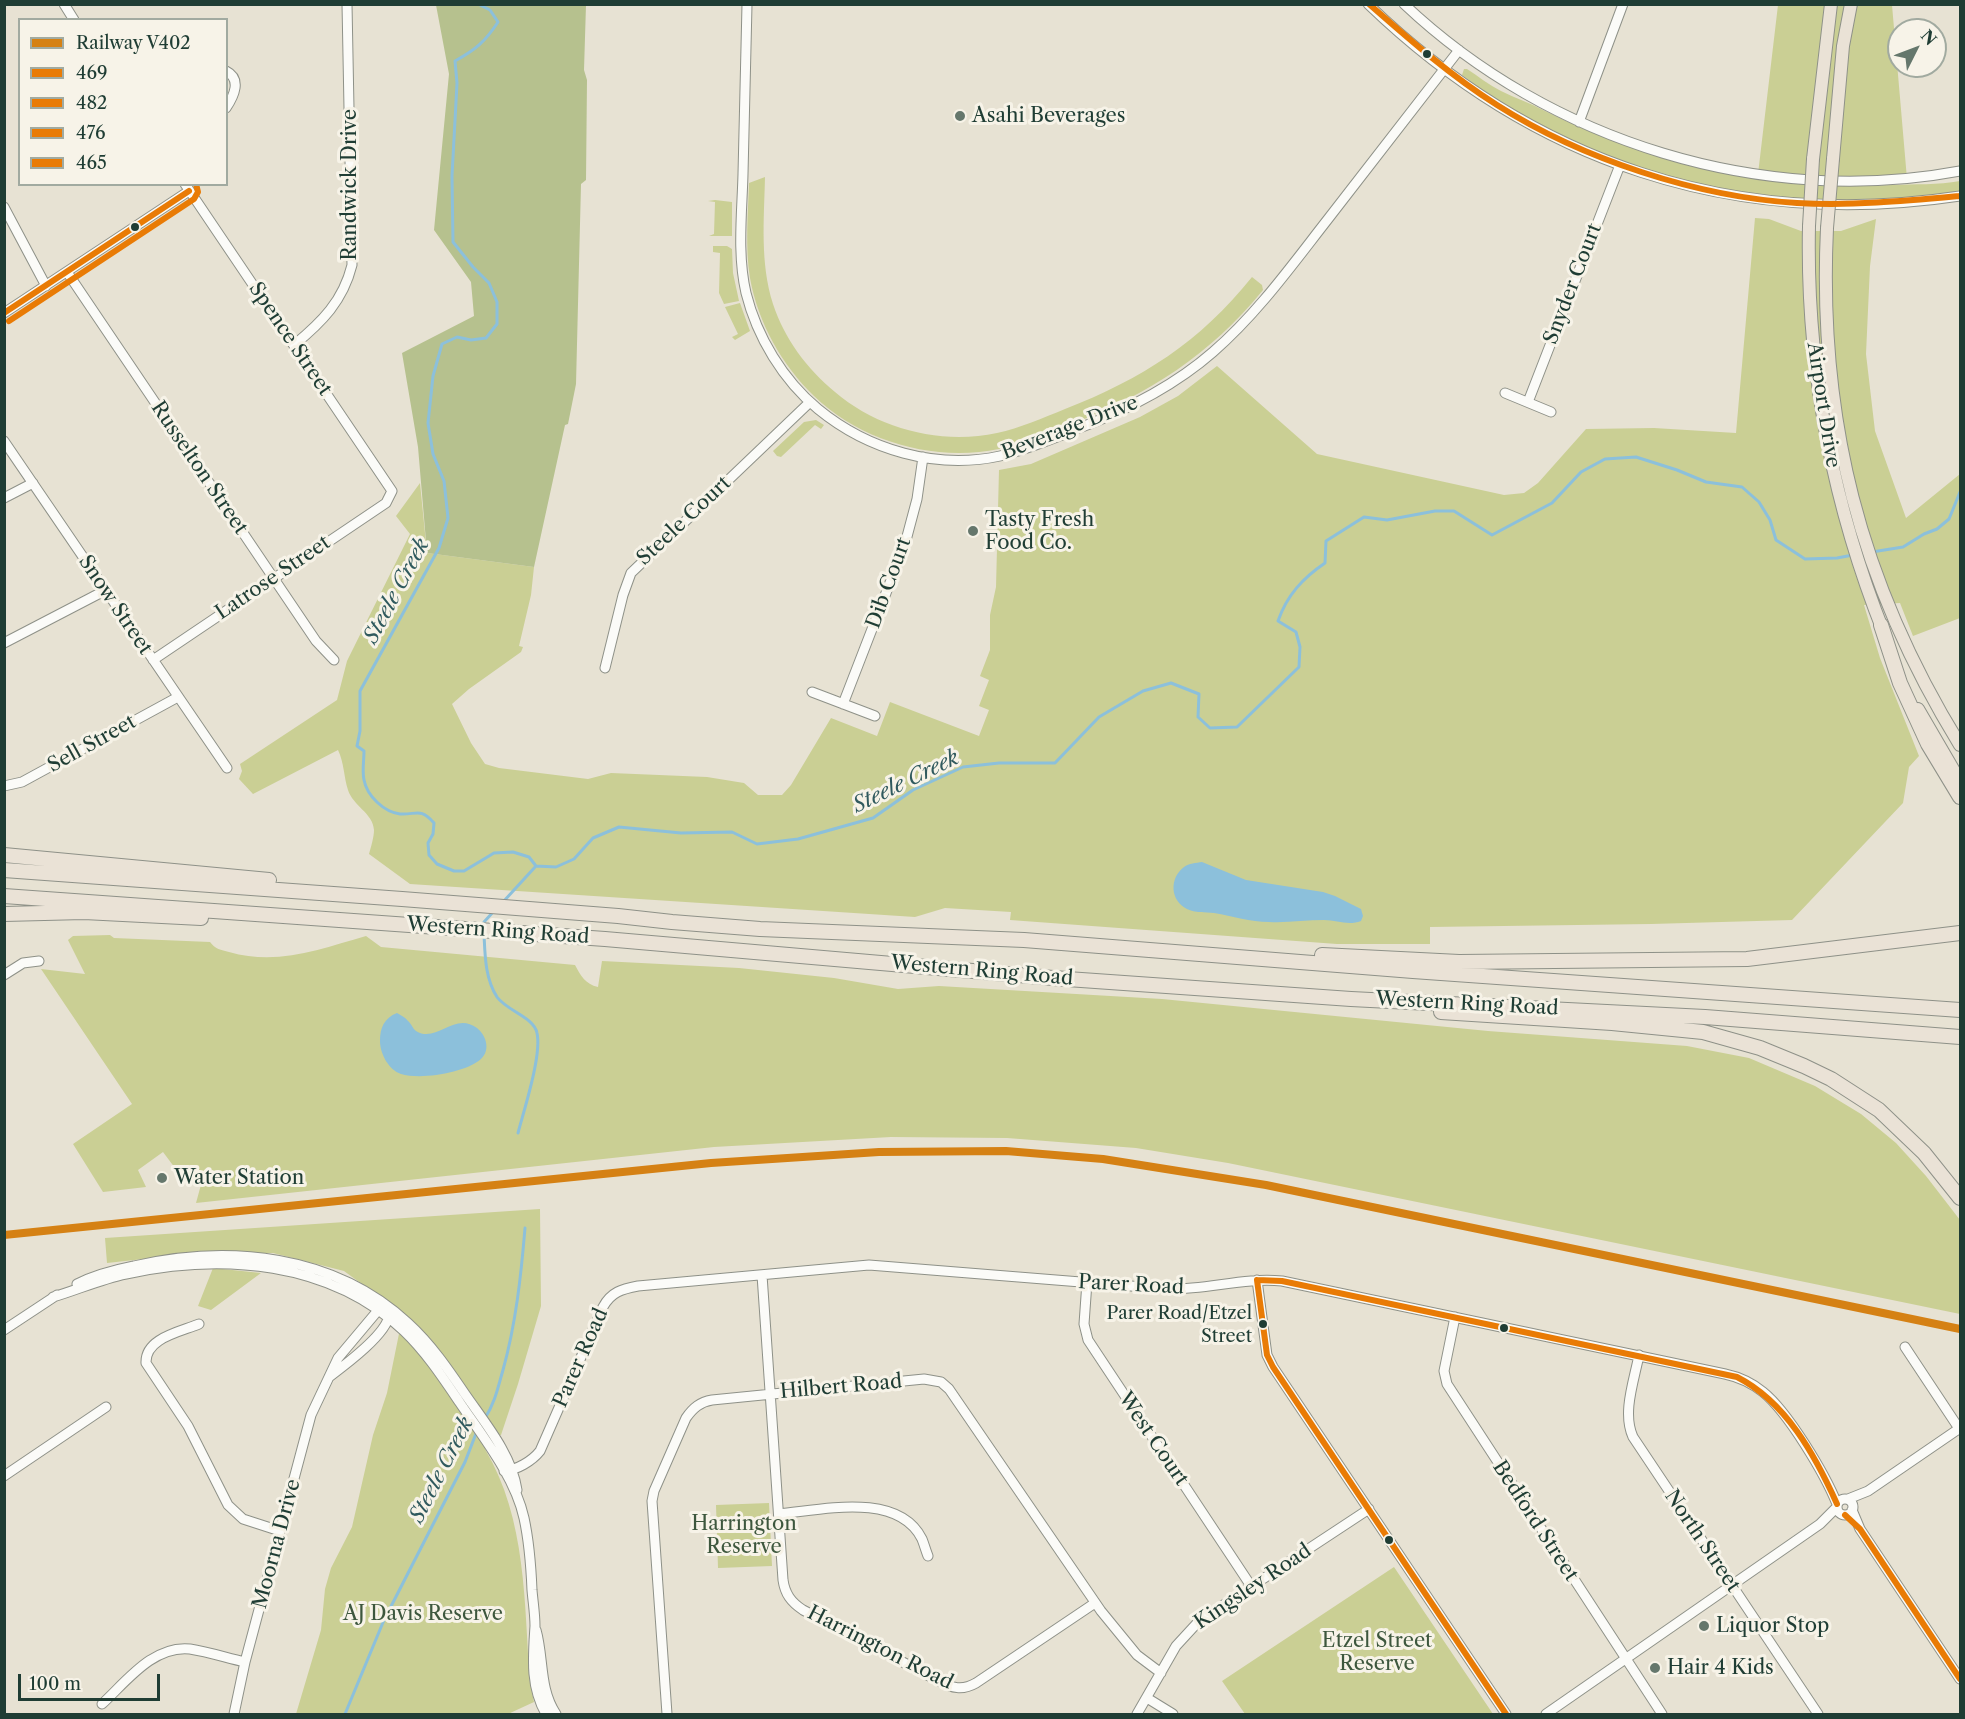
<!DOCTYPE html>
<style>
body{margin:0}
#map{position:relative;width:1965px;height:1719px;overflow:hidden;background:#e7e2d3;font-family:"Libre Caslon Text",serif}
canvas{display:block}
.frame{position:absolute;inset:0;border:6px solid #1f3d34;pointer-events:none}
.legend{position:absolute;left:18px;top:18px;width:210px;height:168px;box-sizing:border-box;background:#f7f3e8;border:2px solid #a1aaa0;margin:0;padding:8px 10px;list-style:none;font-size:18px;color:#1f3d34}
.legend li{display:flex;align-items:center;gap:12px;height:30px}
.legend b{width:30px;border:2px solid #a1aaa0}
.north{position:absolute;left:1887px;top:18px;width:60px;height:60px;box-sizing:border-box;background:#f7f3e8;border:2px solid #a1aaa0;border-radius:50%;rotate:48deg;font-size:16px;font-weight:700;line-height:24px;text-align:center;color:#1f3d34}
.north::after{content:'';display:block;margin:auto;width:21px;height:27px;background:#65776c;clip-path:polygon(50% 0,100% 100%,50% 72%,0 100%)}
.scale{position:absolute;left:18px;top:1674px;width:142px;height:27px;box-sizing:border-box;border:3px solid #1f3d34;border-top:0;padding-left:8px;font-size:18px;line-height:21px;white-space:nowrap;color:#1f3d34;-webkit-text-stroke:4px #f7f3e8;paint-order:stroke}
</style>
<div id="map">
<canvas width="1965" height="1719"></canvas>
<div class="frame"></div>
<ul class="legend">
<li><b style="height:8px;background:#d58114"></b>Railway V402</li>
<li><b style="height:8px;background:#e97b05"></b>469</li>
<li><b style="height:8px;background:#e97b05"></b>482</li>
<li><b style="height:8px;background:#e97b05"></b>476</li>
<li><b style="height:8px;background:#e97b05"></b>465</li>
</ul>
<div class="north">N</div>
<div class="scale">100 m</div>
</div>
<script>
const c = document.querySelector('canvas').getContext('2d');
c.lineJoin = 'round';
function fill(path, color) { c.fillStyle = color; c.fill(path, 'evenodd'); }
function trace(path, color, width, dash) { c.strokeStyle = color; c.lineWidth = width; c.lineCap = dash ? 'butt' : 'round'; c.setLineDash(dash || []); c.stroke(path); }
function label(font, color, halo, rows, align = 'center') {
  c.font = font + ' "Libre Caslon Text",serif'; c.lineWidth = 6; c.setLineDash([]); c.textBaseline = 'middle'; c.strokeStyle = halo; c.fillStyle = color; for (const [text, x, y, turn = 0] of rows) {
    c.save(); c.translate(x, y); c.rotate((+turn || 0) * Math.PI / 180); c.textAlign = isNaN(turn) ? turn : align; if (halo) c.strokeText(text, 0, 0); c.fillText(text, 0, 0); c.restore();
  }
}
fill(new Path2D(`
 M1778,5h114l15,174 -149,-5z
 M1464,69h3c11,7 22,16 34,22 14,7 29,12 42,19 115,57 222,80 349,75 23,-1 46,0 68,-4v10c-170,29 -359,-10 -498,-116z
 M765,177c-1,43 -5,86 8,127 11,34 34,65 62,88 43,37 106,53 162,41 23,-5 46,-15 68,-24 77,-30 135,-67 187,-132l10,8 1,5c-53,65 -114,104 -191,134 -24,9 -48,20 -73,25 -65,13 -137,-7 -185,-53 -32,-31 -56,-73 -64,-118 -5,-31 -2,-64 -1,-95z
 M715,200l17,2v34h-23l5,-2 1,-32 -7,-1z
 M1755,218l14,1 32,12h40l35,-12 -6,47 -4,88 9,77 31,87 54,-44v144l-47,18 -13,-33 -36,2 16,53 39,98 -10,11 -6,36 -111,117 -141,4 -221,3v17h-93l-327,-24 1,-8 -66,-4 -30,9 -505,-33 -41,-30c2,-7 5,-17 5,-24 -1,-17 -21,-24 -26,-40 -4,-12 -4,-28 -10,-40l-85,44 -14,-15 3,-8 -2,-7 97,-64 10,-39 63,-127 -14,-18 24,-33 7,70 107,14 -3,28 -12,51 4,1 -2,5 -52,37 -17,15 19,39 14,21 14,4 89,11 23,-6 96,4 37,6 14,12h24l9,-10 40,-67 46,18 13,-34 89,34 10,-26 -10,-4 10,-26 -9,-4 10,-26v-35l6,-28 3,-117 32,-6 109,-47 38,-21 39,-30 100,88 187,41 20,-2 14,-10 48,-54 68,-1 82,5z
 M713,246h14l5,3 1,24 6,28 -15,3 -5,-11 1,-40 -7,-1z
 M740,303l10,28 -15,9 -3,-3 6,-3 -13,-27z
 M816,420l8,5 -3,4 -6,-4 -34,32 -4,-1 -4,-5 31,-29z
 M110,935l4,3 96,4c5,7 11,8 19,10 49,14 91,-3 137,-16l15,11 194,18c6,11 10,19 23,22l4,-26 137,7 95,10 64,11 41,-3 223,13 326,32 199,15 62,12 66,28 46,28 35,29 30,33 34,44v94l-732,-151 -92,-15 -129,-10 -116,-1 -177,10 -518,56 6,-22 -15,3 -24,-32 -25,18 8,17 -43,5 -30,-48 59,-40 -91,-135 44,5 -17,-34 5,-4z
 M540,1209l1,97 -23,78 -17,51 -6,1 -10,13c42,71 39,154 45,234l4,19 -26,12h-212l25,-84 4,-41 6,-21 21,-41 21,-92 14,-42 16,-79 -59,-43 -71,-18 -84,1 -82,9 -2,-25z
 M213,1268l48,5 -50,37 -13,-4z
 M769,1503l3,63 -54,2 -2,-63z
 M1394,1567l99,147h-248l-23,-33z`), '#cacf94');
fill(new Path2D(`
 M436,5h150l-2,65 3,10 -1,100 -5,4 -5,200 -8,40 -3,1 -31,142 -107,-14 -9,-106 -16,-94 72,-37 -3,-34 -37,-52 15,-156z`), '#b6c18e');
fill(new Path2D(`
 M1202,862l44,18 77,12 12,4 26,13 2,7 -2,5c-13,5 -24,-1 -37,-1 -18,0 -37,3 -55,2 -19,0 -36,-6 -55,-9 -9,-1 -19,0 -27,-4 -17,-8 -18,-31 -3,-42 5,-4 12,-4 18,-5z
 M397,1013c3,2 8,4 11,8 3,2 5,8 8,10 21,13 38,-20 61,-3 9,7 14,22 4,31 -16,14 -60,21 -80,15 -12,-4 -21,-20 -21,-33 0,-13 4,-23 17,-28z`), '#8cc0db');
trace(new Path2D(`
 M478,4l12,6 8,12c-13,20 -23,28 -43,39l2,22 -5,93 1,66 20,25 16,16 8,19v22l-11,14 -15,2 -14,-3 -15,7 -9,32 -5,47 5,31 11,27 4,37 -9,30 -79,143v40l-3,15 7,5c0,9 -2,20 0,29 3,16 20,32 36,34 17,1 20,-7 34,9l-1,11 -5,9 1,12 8,9 17,7h10l30,-18 19,-1 16,5 7,9 -33,36
 M1872,552l31,-5 21,-13 13,-5 12,-10 11,-27
 M536,866l20,1 18,-8 19,-21 26,-11 62,6 51,-1 25,12 41,-5 75,-21 40,-28 50,-23 36,-4h56l44,-46 44,-26 28,-8 28,11 -1,23 12,11 27,-1 62,-60 1,-20 -4,-15 -18,-11c9,-26 25,-43 47,-58l1,-22 38,-24 23,3 48,-9h19l38,24 60,-32 29,-31 24,-13 31,-2 41,13 29,12 36,5 17,15 11,18 6,20 29,19 32,-1 16,-3
 M484,927v-5l10,-11
 M484,934c1,21 1,44 13,63 10,14 37,20 40,36 5,22 -13,77 -19,100
 M485,1418c10,-15 13,-31 18,-48 13,-47 18,-94 22,-142
 M345,1714l39,-94 81,-158 12,-31`), '#8cc0db', 3);
const minor = new Path2D(`
 M64,4l10,16
 M747,4c-1,57 -3,114 -4,170 -1,39 -6,80 3,119 11,44 37,87 72,116 50,41 118,61 182,47 27,-6 52,-17 77,-27 50,-19 96,-42 136,-77 44,-38 79,-87 115,-133 43,-56 87,-112 131,-169
 M1368,4c165,159 366,226 592,192
 M1404,4c146,138 359,204 556,167
 M226,71c16,8 8,25 0,37
 M1579,122l44,-118
 M4,207l42,79
 M67,272l249,369 18,19
 M4,313l185,-122
 M294,345c28,-23 49,-44 58,-80l-5,-261
 M1505,393l46,19
 M1528,402l92,-237
 M4,441l223,327
 M4,498l29,-15
 M4,643l102,-53
 M153,660l233,-157 6,-12 -207,-307
 M605,668l18,-73 8,-22 179,-171
 M812,692l63,24
 M843,704l62,-160 12,-45 6,-42
 M4,786l18,-4 156,-85
 M4,975l19,-12 16,-2
 M762,1275l21,305c2,14 8,22 20,30l136,71c13,7 23,10 37,2l119,-80
 M1257,1280l10,75 6,12 233,347
 M1087,1282l-3,42 4,16 163,246
 M77,1284c18,-9 37,-14 57,-18 94,-22 200,-12 274,57 23,21 40,46 57,71 20,29 47,61 52,96
 M53,1297c24,-7 48,-18 73,-23 96,-21 204,-13 278,57 22,21 39,47 56,72 23,34 55,74 64,115 5,23 7,48 8,72 1,12 3,24 3,36 -2,31 -5,60 11,88
 M1455,1317l-11,54 3,13 215,330
 M199,1324c-19,8 -54,14 -53,39l42,63 40,79 15,14 37,12
 M4,1330l53,-35
 M1905,1347l55,83
 M1639,1355c-5,26 -17,58 -6,82l185,277
 M329,1377c16,-12 58,-43 60,-62
 M504,1471c13,-1 28,-10 36,-20l63,-144c8,-15 19,-18 35,-21l231,-21 299,24c39,1 76,-12 114,-8l443,93c14,3 27,9 38,18 25,20 62,82 74,112
 M4,1476l102,-69
 M1837 1507a8 8 0 1 1 16 0a8 8 0 1 1-16 0Z
 M1848,1499l20,-8 92,-63
 M1852,1510l8,19 100,150
 M779,1514c42,-4 119,-23 143,25 2,5 4,12 6,17
 M536,1630c8,28 3,59 20,84
 M1147,1698l26,16
 M102,1704c24,-22 51,-59 88,-55 19,3 37,9 55,13
 M234,1714l11,-52 66,-247 27,-57 42,-50
 M667,1714l-15,-213 2,-10 32,-73c7,-10 14,-16 26,-18l212,-21 17,3 8,7 152,222 36,44 24,18
 M1137,1714l39,-68 23,-25 170,-112
 M1546,1714l274,-190 17,-17`);
const major = new Path2D(`
 M1813,159l18,-155
 M1833,159l10,-113 8,-42
 M1809,226c-3,141 23,276 75,407
 M1827,228c-9,191 33,355 133,517
 M1918,709l42,72`);
const highway = new Path2D(`
 M1881,625l19,58 28,61 32,53
 M4,855l265,25
 M4,870l398,29 216,17 54,6 88,7 264,11 389,31 547,39
 M4,896l601,43 448,39 298,21 354,18 255,20
 M4,914l80,-2 117,6
 M1322,955l137,7 288,-3 213,-26
 M1441,1012l171,11 91,9 57,16 44,18 27,13 48,31 45,43 36,45`);
trace(minor, '#8e9188', 11);
trace(major, '#8e9188', 14);
trace(highway, '#8e9188', 16);
trace(minor, '#fbfbf8', 9);
trace(major, '#eae2d6', 12);
trace(highway, '#eae2d6', 14);
const majorBridge = new Path2D(`
 M1809,226l4,-67
 M1827,228l6,-69`);
trace(majorBridge, '#8e9188', 14, []);
trace(majorBridge, '#eae2d6', 12);
trace(new Path2D(`
 M1257,1280l25,1 455,96c49,25 78,78 100,127
 M1257,1280l10,75 6,12 233,347
 M1845,1515l15,14 100,150`), '#e97b05', 6);
trace(new Path2D(`
 M1369,4c41,36 82,72 128,101 85,54 200,92 300,98 55,3 108,-2 163,-7`), '#e97b05', 6);
trace(new Path2D(`
 M4,313l185,-122`), '#e97b05', 6);
trace(new Path2D(`
 M9,321l185,-122 4,-7 -2,-8`), '#e97b05', 6);
trace(new Path2D(`
 M4,1235l707,-72 168,-11 127,-1 97,8 163,26 694,144`), '#d58114', 8);
for (const [x, y, r, color] of [
 [1427,54,5,"#1f3d34"],
 [960,116,6,"#65776c"],
 [135,227,5,"#1f3d34"],
 [973,531,6,"#65776c"],
 [162,1178,6,"#65776c"],
 [1263,1324,5,"#1f3d34"],
 [1504,1328,5,"#1f3d34"],
 [1389,1540,5,"#1f3d34"],
 [1704,1626,6,"#65776c"],
 [1655,1668,6,"#65776c"]
]) { const dot = new Path2D(); dot.arc(x, y, r, 0, 2 * Math.PI); c.fillStyle = color; c.fill(dot); trace(dot, '#f7f3e8', 2); }
label('18px', '#1f3d34', '#f7f3e8', [
 ["Parer Road/Etzel",1252,1314],
 ["Street",1252,1337]
], 'right');
label('20px', '#1f3d34', '#f7f3e8', [
 ["Asahi Beverages",972,116],
 ["Tasty Fresh",985,520],
 ["Food Co.",985,543],
 ["Water Station",174,1178],
 ["Liquor Stop",1716,1626],
 ["Hair 4 Kids",1667,1668]
], 'left');
label('20px', '#1f3d34', '#f7f3e8', [
 ["Randwick Drive",350,185,-90],
 ["Snyder Court",1573,284,-69],
 ["Spence Street",290,339,56],
 ["Airport Drive",1823,405,81],
 ["Beverage Drive",1070,428,-21],
 ["Russelton Street",199,468,56],
 ["Steele Court",684,521,-43],
 ["Latrose Street",273,578,-34],
 ["Dib Court",889,583,-70],
 ["Snow Street",115,605,56],
 ["Sell Street",92,744,-29],
 ["Western Ring Road",498,931,4],
 ["Western Ring Road",982,971,5],
 ["Western Ring Road",1467,1004,3],
 ["Parer Road",1131,1285,3],
 ["Parer Road",581,1358,-66],
 ["Hilbert Road",841,1387,-5],
 ["West Court",1153,1439,56],
 ["Bedford Street",1535,1521,57],
 ["North Street",1702,1541,56],
 ["Moorna Drive",277,1544,-75],
 ["Kingsley Road",1253,1587,-34],
 ["Harrington Road",880,1648,27]
]);
label('20px', '#3d573d', '#f7f3e8', [
 ["Harrington",744,1524],
 ["Reserve",744,1547],
 ["AJ Davis Reserve",423,1614],
 ["Etzel Street",1377,1641],
 ["Reserve",1377,1664]
]);
label('italic 21px', '#305a5e', '#f7f3e8', [
 ["Steele Creek",397,591,-62],
 ["Steele Creek",906,782,-26],
 ["Steele Creek",442,1470,-63]
]);
</script>
